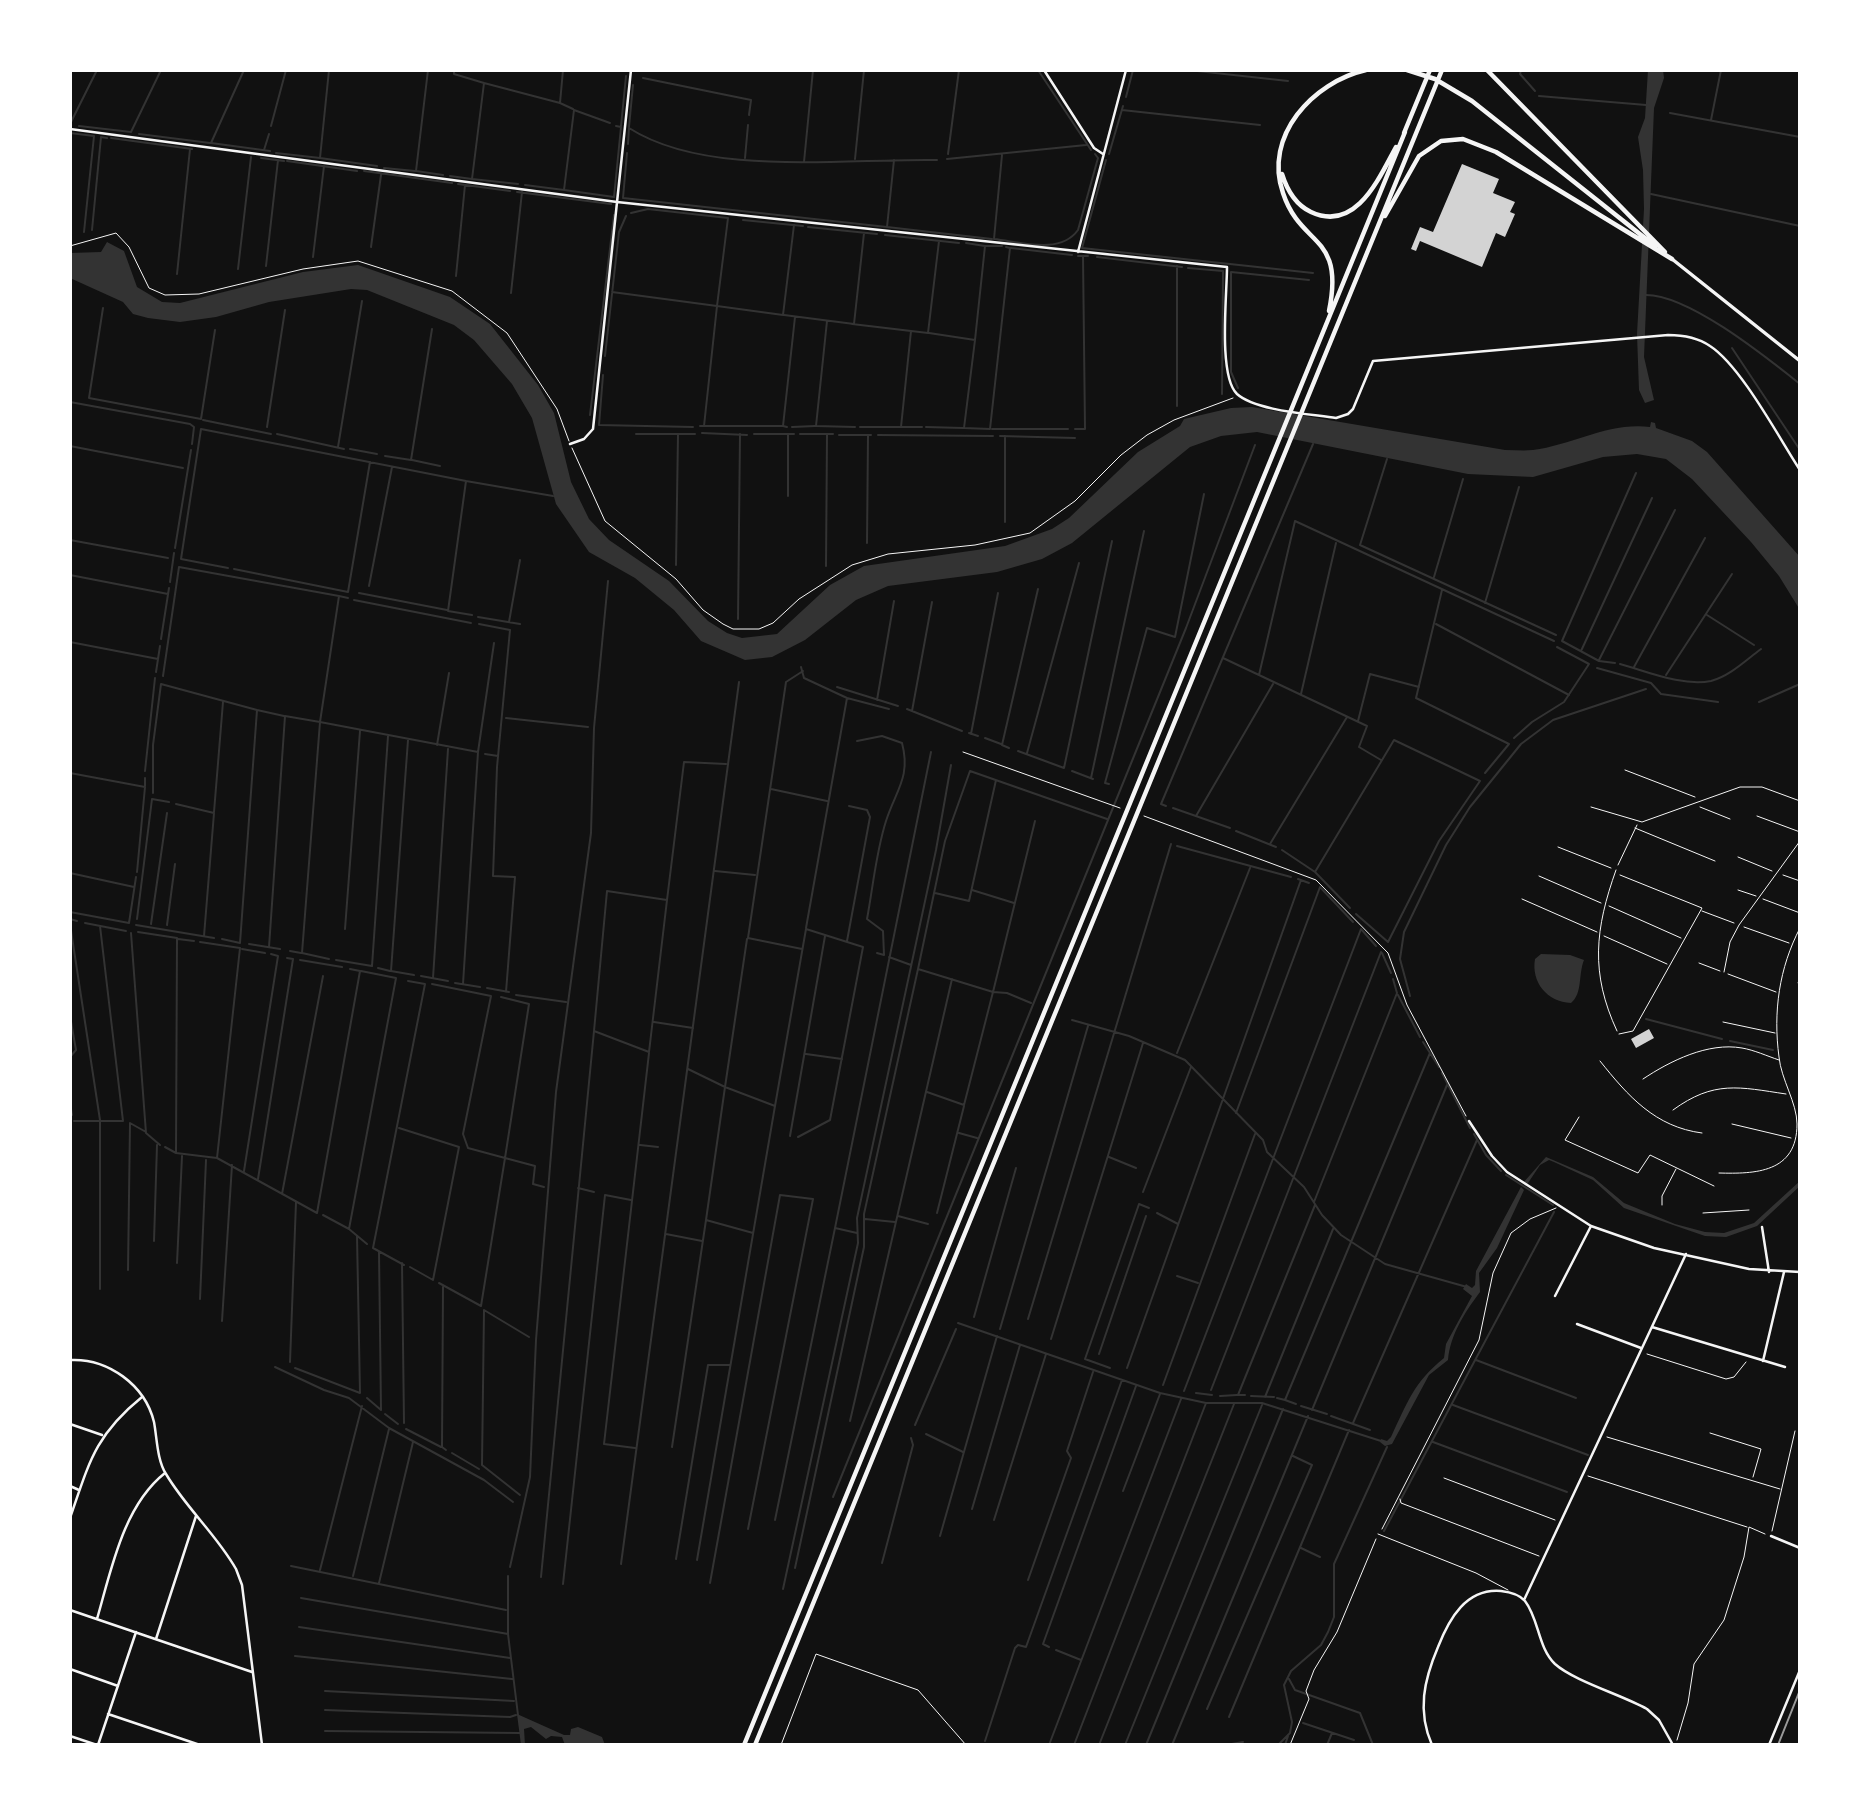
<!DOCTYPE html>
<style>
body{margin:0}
#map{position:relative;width:1870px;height:1815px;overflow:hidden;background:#111;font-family:"Fira Sans Condensed",sans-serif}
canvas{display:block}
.frame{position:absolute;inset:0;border:72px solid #fff;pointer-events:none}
</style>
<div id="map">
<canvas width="1870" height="1815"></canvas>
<div class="frame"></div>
</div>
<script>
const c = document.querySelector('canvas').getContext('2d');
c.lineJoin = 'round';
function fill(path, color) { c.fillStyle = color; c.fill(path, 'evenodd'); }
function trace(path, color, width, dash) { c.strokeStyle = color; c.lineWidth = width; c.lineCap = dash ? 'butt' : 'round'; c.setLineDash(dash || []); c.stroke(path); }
fill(new Path2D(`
 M1648,70h15l1,8 -10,30 -10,249 10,43 -9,3 -6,-13 -2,-56 7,-125 -1,-39 -5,-33 7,-19z
 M107,242l17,9 13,36 25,15 18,1 123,-31 55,-7 92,32 40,27 48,61 16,28 17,69 18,37 20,21 60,41 39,40 19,12 15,5 35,-4 53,-49 34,-19 141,-20 47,-17 17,-11 69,-66 42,-26 4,-7 47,-11 21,-1 253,43c9,0 19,1 28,0 40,-5 75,-28 117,-23l1,-5 4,1 1,5 36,13 15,11 93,105v53l-21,-34 -28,-34 -59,-63 -26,-20 -29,-5 -34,3 -70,20 -65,-3 -211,-42 -36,4 -31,11 -118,96 -30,16 -45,13 -109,14 -32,14 -51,40 -33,17 -27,3 -44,-19 -27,-31 -39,-32 -46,-26 -33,-48 -24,-86 -20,-34 -38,-44 -20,-15 -87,-35 -16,-1 -82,13 -53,15 -36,5 -32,-4 -15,-4 -10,-12 -53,-24v-25l31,-1z
 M1541,954l29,1 14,5c-6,15 -1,33 -13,43 -24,-1 -40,-21 -36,-44z
 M1546,1157l47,20 31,26 51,21 30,8 19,1 30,-10 46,-42v5l-43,40 -31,11 -21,-1 -81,-28 -31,-28 -39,-18 -5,-2 -9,5 -14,21 -3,-3z
 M1521,1187l3,3 -27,58 -18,25 1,19c-15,20 -30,43 -32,68l-19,15 -37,69 -7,2 -5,-4 1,-3 6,2 4,-4c16,-34 23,-55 53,-79l2,-14 26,-48 -9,-7 3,-5 6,4 3,-3 1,-14z
 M517,1714l47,21h6l1,-6 7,-2 24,10 3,8h-40l-3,-8 -11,-1 -5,3 -15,-12 -7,2 1,16h-4z`), '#333');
trace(new Path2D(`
 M244,70l-33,73 59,8
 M329,70l-9,88 57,8
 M428,70l-12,101 27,4
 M454,70v4l30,9
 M563,70l-3,33 13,6
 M1038,70l53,80
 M1188,70l100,11
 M1521,70l-1,4 15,17
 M643,78l108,22 -2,15
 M1539,96l107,9
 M1126,97l7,-27
 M1122,110l138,15
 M1670,113l130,24
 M1711,120l10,-50
 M610,123l-36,-13 -10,80 50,7 7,-70 -5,-1
 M70,124l27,-54
 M79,126l52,6 30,-62
 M271,126l15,-56
 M621,126l5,-50
 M629,127l4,-42
 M70,133l24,3 -10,96
 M139,134l71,9
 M111,138l81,11
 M628,144l1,-16c78,50 217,30 308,32
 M264,150l5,-16
 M276,153l44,5
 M627,153l-4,45 264,29
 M948,154l11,-84
 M1109,154l14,-48
 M1002,155l-8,84c27,3 66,16 84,-9l20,-72 -3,-4
 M261,158l23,3
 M745,158l3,-33
 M855,159l9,-89
 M947,159l139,-14
 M894,160l-7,67 105,12
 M1106,160l-24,88 231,25
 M287,161l70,10
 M804,162l9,-92
 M384,168l31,3
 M364,171l88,12
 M450,176l22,3
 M458,184l52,7
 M518,184l-46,-5 12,-96 76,20
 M525,185l39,5
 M517,192l94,12
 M1651,194l149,32
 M743,220l60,6
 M808,227l69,7
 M92,230l9,-93 6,1
 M885,235l74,8
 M985,246h17
 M371,247l10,-72
 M1011,248l61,7
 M1078,256h10
 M313,257l11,-91
 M1097,257l85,10
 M266,266l12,-106
 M1177,266v140
 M1188,268l35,3 -1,123
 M238,269l13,-112
 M177,274l13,-125
 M456,276l9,-91
 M612,292l105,14 11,-88 -80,-9 -17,4
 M511,293l11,-101
 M1645,295c43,-1 121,62 155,89
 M103,308l-14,90 112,21 14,-89
 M784,315l70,9 10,-91
 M827,321l-11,105 39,1
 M852,324l76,9 11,-92
 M911,331l-10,96h21
 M929,333l46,7 10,-94 -19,-3
 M975,340l-11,88 26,1 20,-181 -4,-1
 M1732,348l68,102
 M605,356l14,-124 7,-16
 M603,375l-4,50 94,2
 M1238,388l-7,-16v-100l78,8
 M70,402l120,22 4,3 -2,17
 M590,415l24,-200
 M203,420l68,14
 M700,426h82
 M704,426l13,-120 66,9 11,-90
 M267,427l18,-117
 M787,427l-4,-1 12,-109
 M792,427l23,-1
 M860,427h40
 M926,427l37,1
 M992,429h76
 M1075,429h10l-2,-173
 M702,433l45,2
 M277,434l67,15
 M636,434h59
 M754,434h40
 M800,434h33
 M839,435h32
 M878,435l115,1
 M1000,436l75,2
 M1005,436v86
 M70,446l113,22
 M338,447l24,-146
 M350,449l27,5
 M385,456l26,4 21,-131
 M1387,459l-27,86 196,90
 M412,460l28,6
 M788,496v-62
 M70,540l98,18
 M867,543l1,-108
 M175,548l16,-98
 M676,565l2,-131
 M826,566l1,-132
 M228,568l-47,-9 20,-130 265,52
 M234,569l114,23 22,-130
 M70,575l98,19
 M1434,577l29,-98
 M170,582l4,-29
 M369,586l23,-119
 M1442,590l-26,108 93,46 -24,29
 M359,593l88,17
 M348,598l-9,-2 -19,126 158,30 -15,232
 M354,600l117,23
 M1485,603l34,-116
 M472,615l-24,-4 18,-130 87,15
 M1707,615l47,30
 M478,617l42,7
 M738,619l2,-185
 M509,622l11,-62
 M479,624l31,6 -13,137 -4,109 22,1 -9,115
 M1436,624l133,71
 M161,639l8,-51
 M70,642l88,17
 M1581,651l71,-153
 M1223,658l144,68 -8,21 22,13
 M1599,660l76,-150
 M1615,663l-16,-2 -37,-20 74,-168
 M1620,664c26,7 63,23 91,17 19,-5 35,-21 50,-32
 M801,667l3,11 43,20 42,11
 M1634,667l71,-129
 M1597,668l54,15 10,11 57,8
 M156,672l4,-26
 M1259,675l36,-154 259,120
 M1666,675l66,-101
 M163,676l16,-109 160,29
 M837,687l61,19
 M1301,694l35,-151
 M877,700l17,-99
 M1759,702l41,-18
 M907,709l55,22
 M912,711l20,-109
 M506,718l82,9
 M1358,721l12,-47 49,13
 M969,733l9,3
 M971,734l27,-141
 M985,738l16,6
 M1514,738l18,-16 32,-20 25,-38 -32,-17
 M408,740l-17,231 23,4
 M857,741l25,-5 20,7c9,34 -6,47 -16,78 -10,31 -13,66 -19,98l16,12 1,24
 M437,745l12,-72
 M1009,748l-7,-3 36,-156
 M1018,751l46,17 48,-227
 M478,752l16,-109
 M1027,753l52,-190
 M485,754l13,2
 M145,771l10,-93
 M1072,771l21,8
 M70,773l75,14 -8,85
 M1091,778l53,-247
 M1109,784l-4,-1 42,-155 28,9 29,-143
 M145,786v-8
 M771,789l56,12
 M153,793v-48l8,-61 96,26
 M176,804l38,9 -10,123
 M1166,806l-5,-2 152,-360
 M1173,808l57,20
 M214,812l9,-110
 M1196,816l77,-132
 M1236,831l40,16
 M1270,844l77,-127
 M1177,846l114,31
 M1282,850l33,22 35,36
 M715,871l40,4
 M1315,872l79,-132 86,41 -41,60 -51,101 -32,-28
 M70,873l64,14
 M1298,879l11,4
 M972,890l42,13
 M935,893l34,8 27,-121
 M667,900l-18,152 -55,-21 13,-140 60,9 17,-138 42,2
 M70,912l59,11 7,-46
 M70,919l7,2
 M137,919l15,-120 17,3
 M85,923l41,8
 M70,924l30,196v169
 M151,924l16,-111
 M136,925l78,13
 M167,925l8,-61
 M806,928l41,-230
 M345,929l15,-198
 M138,932l39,6 -1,215 -11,-6
 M131,933l15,200 14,12
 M178,939l16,2
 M222,939l18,4 17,-233 27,6
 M847,941l23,-124 -3,-7 -18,-4
 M249,944l31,5
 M269,947l16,-231 35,6 -18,231 27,6
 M242,949l23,4
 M802,949l-54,-11 38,-256 17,-11
 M290,951l11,2
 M877,953l7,2
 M1382,953l9,20
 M889,957l22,8
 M300,960l42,7
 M336,960l36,6 16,-230
 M378,968l12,3
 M918,969l27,-128 25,-70 137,48
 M421,976l27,5
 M433,978l15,-229
 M455,983l25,4
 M432,984l59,12 -28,138 5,14 37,10 24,-154 -28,-7
 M487,988l22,4
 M516,995l50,7
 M1398,995l22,42
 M1410,996l-10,-37 4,-27 42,-87 24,-38 51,-63 32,-24 93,-31
 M70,1016l6,34 -6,7
 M1646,1019l76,20
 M1072,1020l57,16 56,24 78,80 4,12 37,35 18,28 19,20 44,29 82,23
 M654,1022l39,6
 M1730,1041l43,9
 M1423,1042l16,25
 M1177,1053l73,-185
 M806,1054l36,5
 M688,1069l37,18 22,-148
 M1442,1073l28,55
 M927,1092l37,13 29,-113 14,1 24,10
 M70,1103l2,12
 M1236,1113l84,-226 33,35
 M74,1121h49l-23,-195
 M399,1128l60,19 -26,133 -23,-13
 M959,1133l18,5
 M1474,1134l12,21 15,16
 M790,1136l35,-200
 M640,1145l18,2
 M176,1153l41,5 23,-210 -40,-6
 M1109,1157l27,11
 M217,1158l100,55 43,-242 -10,-2
 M244,1171l34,-215 -7,-2
 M1506,1175l47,30
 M258,1179l35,-220 -6,-1
 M578,1188l16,4
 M1143,1192l48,-125
 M282,1194l41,-218
 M1314,1202l83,-209 -4,-14
 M937,1213l27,-107
 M1157,1213l21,11
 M323,1215l26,14 47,-251 -35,-7
 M898,1216l30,8
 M865,1219l30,3
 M706,1220l19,-133 50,19 31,-177 57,18 -33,173 -32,17
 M835,1228l96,-476
 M349,1229l18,15
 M666,1234l36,7
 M154,1241l3,-96
 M177,1263l5,-107
 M402,1263l2,160
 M404,1265l-31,-17 52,-264 -17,-3
 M128,1270l2,-147 16,9
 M1177,1276l21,7
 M439,1283l42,23 24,-148 30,8 -2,18 11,3
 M443,1287l-1,160 4,3
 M200,1299l6,-139
 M974,1317l42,-149
 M1028,1319l143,-475
 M222,1321l10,-156
 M958,1323l202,70 46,10h56l119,38
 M1000,1329l88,-303
 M1051,1339l92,-296
 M1099,1354l47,-138
 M1476,1360l100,38
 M290,1362l6,-160
 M275,1367l49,23 25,8 40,30 95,52 29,22
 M295,1368l65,25 -3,-157
 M1110,1368l-25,-9 53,-152 1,-3 10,4
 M1127,1368l174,-488
 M1163,1385l92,-251
 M1211,1390l170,-438
 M1184,1391l177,-462 15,17
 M1196,1393l16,2
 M1245,1395h-7l77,-190
 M1220,1396l17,-1
 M1251,1396l23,1
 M1265,1397l68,-168
 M367,1398l14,12 -2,-158
 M1277,1398l8,2
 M1296,1404l-11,-4 145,-347
 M1453,1405l135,50
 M1301,1406l26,8
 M1312,1410l135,-325
 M385,1414l13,10
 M1331,1416l39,14
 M850,1421l102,-442
 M1353,1423l124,-283
 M915,1425l41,-96
 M406,1429l35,18
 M926,1434l37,18
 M1433,1442l134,50
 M672,1447l34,-227 47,13
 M635,1448l-31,-4 45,-391
 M452,1453l27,16
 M1123,1491l37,-97
 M520,1495l-38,-30 2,-155 45,27
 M833,1497l353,-869 69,-183
 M972,1509l48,-164
 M775,1520l60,-292 22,5
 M994,1520l52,-166
 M1384,1531l170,-319
 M940,1536l57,-200
 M1301,1548l19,9
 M676,1559l32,-194h22
 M697,1560l78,-454
 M882,1563l31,-118 -2,-7
 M621,1564l118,-882
 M291,1566l215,44
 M510,1567l20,-90 6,-137 20,-248 35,-259 3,-105 14,-147
 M795,1568l69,-321v-33l54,-245 75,23 42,-171
 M320,1570l42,-164
 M353,1576l36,-147
 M508,1576v58l10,81
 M541,1577l53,-546
 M1028,1580l43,-122 -4,-7 26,-79
 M379,1583l34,-141
 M710,1583l70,-388 33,4 -65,330
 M563,1584l42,-389 26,5
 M783,1589l75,-346 -1,-25 79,-368 15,-85
 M301,1598l207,36
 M299,1627l211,31
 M1049,1647l-6,-3 93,-258
 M1056,1650l25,10
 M295,1656l217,23
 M1289,1679l6,11 65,23 13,32
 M325,1691l189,10
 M1207,1709l105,-244 -19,-9
 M325,1710l185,7 6,-2
 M1229,1717l120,-287
 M1303,1723l51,17
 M325,1731l195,2
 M985,1741l30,-93 3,-3 8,2 96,-267
 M1049,1745l132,-346
 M1074,1745l132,-342
 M1099,1745l135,-341
 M1125,1745l137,-340
 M1146,1745l137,-336
 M1172,1745l136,-329
 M1226,1745l17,-3
 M1251,1745h1
 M1278,1745l12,-12 2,-11 -8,-37 7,-14 30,-26 7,-13 6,-15v-53l53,-117
 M1285,1745l3,-9
 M1327,1745l5,-12`), '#333', 2);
fill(new Path2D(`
 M1462,164l37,15 -6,14 22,9 -5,10 5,2 -10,23 -9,-4 -14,34 -62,-26 -4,10 -5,-2 9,-22 13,5z
 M1649,1029l5,9 -18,10 -5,-9z`), '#d3d3d3');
trace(new Path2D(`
 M70,246l46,-13 13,14 20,41 16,7 34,-1 104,-25 55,-8 94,30 55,42 50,76 12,32
 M572,448l33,73 71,58 27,31 20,14 10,5h26l14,-6 26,-24 53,-34 36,-11 87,-9 55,-12 45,-32 46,-46 26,-20 27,-15 59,-22
 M963,752l157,56
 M1625,770l70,27
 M1700,807l30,12
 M1144,816l172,64 72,73 19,52 59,111
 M1757,816l43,16
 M1635,828l80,33
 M1558,847l53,21
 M1738,857l34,14
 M1618,865l19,-40
 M1783,875l17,6
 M1539,876l62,27
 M1738,890l18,6
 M1522,899l75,33
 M1763,899l37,14
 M1609,906l72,32
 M1702,911l32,12
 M1744,927l45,16
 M1604,936l63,28
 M1699,963l21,8
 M1728,974l48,18
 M1723,1022l52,11
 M1619,1034l14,-3 69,-123 -82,-33
 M1600,1061c28,35 55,66 102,72
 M1643,1079c27,-18 65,-37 99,-31 12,2 25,8 37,12
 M1673,1110c41,-30 66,-23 113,-16
 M1579,1117l-14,23 73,33 12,-18 64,31
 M1732,1124l59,14
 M1719,1173c36,1 78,0 78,-49 0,-21 -16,-45 -18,-67 -6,-45 0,-89 21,-129
 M1662,1205v-9l14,-27
 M1703,1213l46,-3
 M1647,1354l79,25 8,-2 12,-15
 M1710,1433l51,16 -8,28
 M1607,1437l173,52
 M1588,1476l159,51
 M1444,1478l111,42
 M1400,1499l1,4 138,53
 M1382,1529l97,-189 14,-67 18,-40 19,-14 26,-11
 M1772,1531l23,-100
 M1677,1740l11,-37 6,-39 30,-44 20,-63 5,-30 16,7
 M1290,1745l19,-46 -3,-8 8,-21 23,-38 39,-93`), '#f5f5f5', 1);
trace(new Path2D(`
 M1591,807l51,15 98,-35h22l38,14
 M1616,870c-21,59 -26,103 1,161
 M1724,972l6,-30 9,-17 61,-84
 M1798,983l2,1
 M1378,1534l98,39 32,17
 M781,1745l35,-91 102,36 48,55`), '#f5f5f5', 1);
trace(new Path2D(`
 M1044,70l50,78 9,6
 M70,129l547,73 610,65c0,28 -9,109 10,127 19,17 74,20 99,24l12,-4 5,-5 20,-48 295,-26c15,0 29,2 42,11 31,20 69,92 90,124
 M1078,252l48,-182
 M570,444l14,-5 9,-10 38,-359
 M1469,1121l23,35 15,16 84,54 63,22 95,21 51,3
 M1762,1227l7,45
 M1555,1296l36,-70
 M1577,1324l64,24
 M1652,1327l133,40
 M70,1360c38,-2 75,25 84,62 3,16 3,38 12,52 20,34 51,61 70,95l6,16 20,160
 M1763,1361l21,-89
 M70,1424l32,11
 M70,1486l9,4
 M70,1518c19,-55 25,-83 72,-121
 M1771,1536l29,12
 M1524,1600l162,-346
 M70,1610l182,62
 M97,1619c14,-48 26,-113 68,-146
 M156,1639l40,-123
 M70,1669l48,17
 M108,1714l92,31
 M70,1736l27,9
 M98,1745l38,-113
 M1432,1745c-15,-34 -8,-65 6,-98 11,-28 28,-59 63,-56 9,1 18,3 24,10 14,18 13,47 30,63 19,17 67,31 92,45l12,11 14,25
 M1769,1745l31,-75`), '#f5f5f5', 2.5);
trace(new Path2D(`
 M1672,259l128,102`), '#f5f5f5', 3.5);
trace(new Path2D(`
 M1407,70l28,9 37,22 183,145
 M1487,70l178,182
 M1404,133l26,-63
 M1282,174c5,16 14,31 29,38 45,21 68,-34 85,-65
 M1385,216l34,-60 22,-15 22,-2 33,13 176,107
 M1329,311c16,-78 -28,-63 -46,-118 -20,-57 30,-111 83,-123
 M744,1745l661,-1613
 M755,1745l687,-1675`), '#f5f5f5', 4.5);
trace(new Path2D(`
 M1778,1745l22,-55`), '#9a9a9a', 2);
</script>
